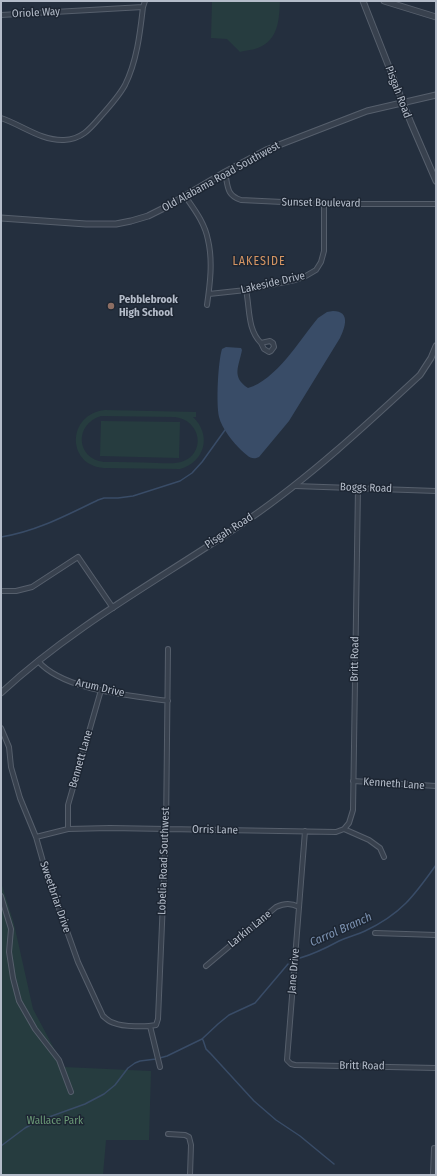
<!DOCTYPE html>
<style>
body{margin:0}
#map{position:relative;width:437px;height:1176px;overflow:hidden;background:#242f3e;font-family:"Fira Sans Condensed",sans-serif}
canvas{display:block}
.frame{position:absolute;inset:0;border:2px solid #b4bcc9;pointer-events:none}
</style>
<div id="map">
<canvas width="437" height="1176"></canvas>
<div class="frame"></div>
</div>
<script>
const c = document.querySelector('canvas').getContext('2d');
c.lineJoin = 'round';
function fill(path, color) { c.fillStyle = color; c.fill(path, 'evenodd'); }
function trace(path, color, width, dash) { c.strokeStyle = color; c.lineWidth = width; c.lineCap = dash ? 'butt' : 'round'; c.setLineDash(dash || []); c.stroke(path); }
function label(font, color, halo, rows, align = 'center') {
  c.font = font + ' "Fira Sans Condensed",sans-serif'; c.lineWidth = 3; c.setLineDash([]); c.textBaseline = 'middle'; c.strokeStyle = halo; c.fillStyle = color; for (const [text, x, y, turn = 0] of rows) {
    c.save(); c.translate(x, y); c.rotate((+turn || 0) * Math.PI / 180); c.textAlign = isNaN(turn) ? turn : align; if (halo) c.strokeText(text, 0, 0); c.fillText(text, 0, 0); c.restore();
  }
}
fill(new Path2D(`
 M212,1h68c-1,17 -1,36 -18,45 -6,4 -15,4 -22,6l-13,-13 -16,-1z
 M105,410l91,2v5h-3c19,18 12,45 -13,52l-76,-1c-38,-3 -37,-54 1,-58zM101,416l74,1c26,3 32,37 6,45 -7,2 -16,1 -24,1 -18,-1 -35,-1 -53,-1 -28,-3 -30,-38 -3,-46z
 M101,421l79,1 -1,36 -79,-2z
 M1,882l13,42 19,85 31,58 87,4 -2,69h-43l-3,35h-102z`), '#263c3f');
fill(new Path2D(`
 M333,311c18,0 12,17 7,27l-51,83 -30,36c-8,4 -12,-2 -18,-7 -8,-8 -19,-21 -22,-33 -3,-14 -1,-55 3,-68l4,-2 15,1 1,2c-3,16 -11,27 6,38 28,-8 51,-47 70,-70l9,-6z`), '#394c67');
trace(new Path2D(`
 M1,537c34,-5 66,-22 97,-37l6,-2h14l15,-2 47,-15 12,-8 10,-11 23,-32
 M300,958c14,-4 26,-10 39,-17 8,-4 18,-6 26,-10 36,-17 49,-35 71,-66
 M203,1040l3,9 5,5 43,47 22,19 24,16 34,28
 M1,1146l24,-18 13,-7 47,-17 19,-10 11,-9 13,-17 7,-5 5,-2 16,-2 11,-3 35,-17 16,-15 11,-9 26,-12 33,-39`), '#394c67', 1.5);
const minor = new Path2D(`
 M1,15l142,-8
 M1,118c21,7 40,23 63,22 18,-1 26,-11 37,-24 9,-10 18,-20 24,-31 12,-24 15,-52 18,-78l2,-6
 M225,172c3,14 1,23 16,28l83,4h112
 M185,196c9,13 20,27 23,44 5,21 2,44 -1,65
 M246,290c4,18 1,39 15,53
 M209,294l37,-4 49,-10 9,-3 12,-7 5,-8 3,-11v-47
 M270,341l3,2 1,4 -3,4 -2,1 -5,-3 -3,-6z
 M295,486l141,5
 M1,591h15l16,-4 46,-30 35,51
 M38,661c26,30 93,34 130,40
 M1,728l8,19 2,20 9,31 16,39 10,35 32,90 25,54c4,3 6,6 11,7 9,4 33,4 42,2l2,-6 8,-190 2,-180
 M353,781l83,5
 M68,829v-24l33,-115
 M344,829l5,-6 4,-13 5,-323
 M305,831l-18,229 4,4 4,1 141,3
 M36,837l32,-8 42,-1 226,4 8,-3 25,11 11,8 4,9
 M1,896l10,33 -2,23 4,26 6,23 16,28 24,31 12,32
 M375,933l61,2
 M206,966l70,-59c9,-4 15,-4 23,0
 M150,1026l10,41
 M168,1134l17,1 4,2 2,8 -1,30
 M433,1175l1,-27`);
const tertiary = new Path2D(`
 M363,1l48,122 25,58
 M384,1l52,16
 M1,218l85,6h30l15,-3 17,-5 18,-9 59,-35 41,-22 101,-39 69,-16
 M1,693c74,-69 165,-117 248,-174 61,-42 117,-94 171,-144l11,-17 5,-12`);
trace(minor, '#565f6c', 6);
trace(tertiary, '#565f6c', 7);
trace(minor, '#38414e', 4);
trace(tertiary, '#38414e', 5);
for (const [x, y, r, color] of [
 [111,306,4,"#8d6e63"]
]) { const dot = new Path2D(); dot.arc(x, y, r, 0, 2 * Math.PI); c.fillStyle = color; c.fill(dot); trace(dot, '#1d2633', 1.5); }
label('11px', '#b4bcc9', '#1d2633', [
 ["Oriole Way",36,13,-3],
 ["Pisgah Road",398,92,69],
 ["Old Alabama Road Southwest",221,177,-29],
 ["Sunset Boulevard",321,203,1],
 ["Lakeside Drive",273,283,-13],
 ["Boggs Road",366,488,2],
 ["Pisgah Road",229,531,-33],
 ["Britt Road",355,659,-89],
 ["Arum Drive",100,688,13],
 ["Bennett Lane",81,759,-74],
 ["Kenneth Lane",394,784,4],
 ["Orris Lane",215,830,1],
 ["Lobelia Road Southwest",164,861,-88],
 ["Sweetbriar Drive",55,897,71],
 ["Larkin Lane",250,929,-39],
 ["Jane Drive",294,971,-85],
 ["Britt Road",362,1066,1]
]);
label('bold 11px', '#b4bcc9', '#1d2633', [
 ["Pebblebrook",119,300],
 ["High School",119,313]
], 'left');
label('11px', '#6b9a76', '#1d2633', [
 ["Wallace Park",55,1121]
]);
c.letterSpacing = '1px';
label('12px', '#d59563', '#1d2633', [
 ["LAKESIDE",259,262]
]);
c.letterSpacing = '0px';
label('italic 12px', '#7c92b1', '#1d2633', [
 ["Carrol Branch",341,930,-24]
]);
</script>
